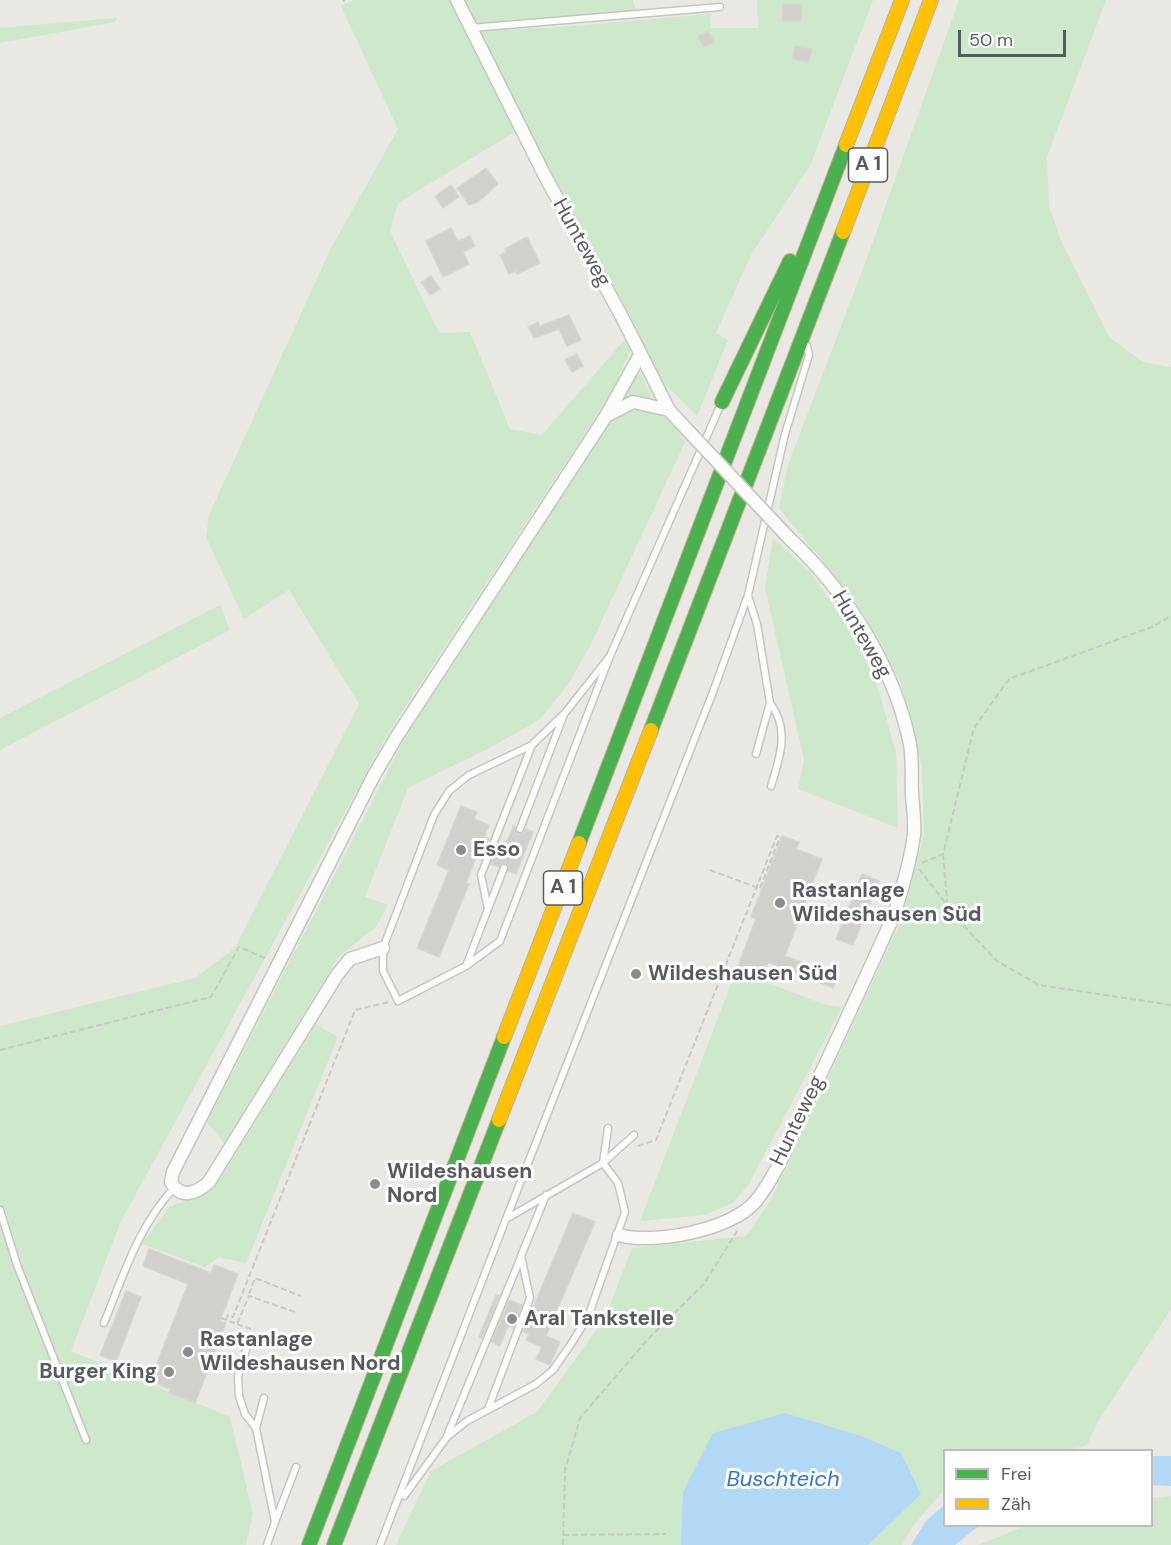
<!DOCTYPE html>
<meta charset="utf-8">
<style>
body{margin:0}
#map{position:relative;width:1171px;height:1545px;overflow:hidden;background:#eae8e2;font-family:"DM Sans",sans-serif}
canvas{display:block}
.legend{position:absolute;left:943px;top:1449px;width:210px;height:78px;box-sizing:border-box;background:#fff;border:2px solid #bcbdc0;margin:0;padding:8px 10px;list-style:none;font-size:18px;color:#575b61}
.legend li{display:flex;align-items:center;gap:12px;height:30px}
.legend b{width:30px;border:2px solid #bcbdc0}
.scale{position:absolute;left:958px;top:30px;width:108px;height:27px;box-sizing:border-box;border:3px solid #575b61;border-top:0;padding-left:8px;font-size:18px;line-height:21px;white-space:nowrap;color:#575b61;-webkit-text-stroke:4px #fff;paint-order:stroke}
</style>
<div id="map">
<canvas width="1171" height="1545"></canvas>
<ul class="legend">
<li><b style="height:8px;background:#4caf50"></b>Frei</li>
<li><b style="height:8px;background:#ffc107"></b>Zäh</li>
</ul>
<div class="scale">50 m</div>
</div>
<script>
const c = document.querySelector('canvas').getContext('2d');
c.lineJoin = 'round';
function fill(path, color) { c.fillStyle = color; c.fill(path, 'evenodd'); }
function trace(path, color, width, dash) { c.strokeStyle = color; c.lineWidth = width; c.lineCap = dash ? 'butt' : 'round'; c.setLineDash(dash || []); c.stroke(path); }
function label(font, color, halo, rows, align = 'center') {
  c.font = font + ' "DM Sans",sans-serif'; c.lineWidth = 6; c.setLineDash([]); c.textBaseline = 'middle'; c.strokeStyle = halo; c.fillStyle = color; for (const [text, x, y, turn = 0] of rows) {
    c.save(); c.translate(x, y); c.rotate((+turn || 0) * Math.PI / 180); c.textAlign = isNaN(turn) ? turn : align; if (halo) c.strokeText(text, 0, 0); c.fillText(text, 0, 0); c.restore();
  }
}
fill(new Path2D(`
 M354,0h99l65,130 -120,73 -8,28 49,102 31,-1 40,97 32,6 84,-97 6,7 -18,44 -224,341 -269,491 -50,130 159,66 23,97 -7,31h-246v-519l195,-48 40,-30 124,-244 -70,-114 -45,29 -38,-82 3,-22 122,-267 67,-119 -57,-123z
 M462,0h171l3,10 -162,15z
 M757,0h116l-63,166 -59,89 -35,78 12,7 -31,76 -41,-41 -23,-54 -108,-195 -49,-96 72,-2 162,-14 1,14h47z
 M959,0h147l-59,157 2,49 12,35 48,96 34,25 28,5v942l-73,113 -11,23 -18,5h-125v40l-31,36 -11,19h-506l35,-74 106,-59 68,-94 27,-70 114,-12 26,-38 130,-279 22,-85 -2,-68 -21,-82 -21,-43 -27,-43 -74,-90 9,-43 79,-207z
 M117,18l-2,4 -115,21v-15z
 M638,369l16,32 -21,-4 -9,2z
 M644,410l24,8 17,24 -94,202 -24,42 -28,34 -44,25 -87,43 -43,109 23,8 -12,22 -37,29 -115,187 -17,-21 198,-384 201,-311 21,-16z
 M773,538l38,35 51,75 18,47 16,58 2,75 -100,-39 6,-29 -39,-172z
 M220,605l10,25 -230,120v-32z
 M736,971l90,34 16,2 -93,177 -16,19 -28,12 -65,6z
 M316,1024l22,13 -92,226 -27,-6 -14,10 -63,-23 27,-37 33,-13 22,-21z
 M1171,1496v49h-193l47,-19h127v-28z`), '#cee8cb');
fill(new Path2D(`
 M785,1413l76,23 40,17 20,41 -53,51h-187l2,-53 30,-59z
 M1152,1456h19v30l-19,-1z
 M944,1505v21h35l-24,19h-44l15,-24z`), '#b3d8f6');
const building = new Path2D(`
 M783,4h19l-1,17h-19z
 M708,31l6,11 -10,5 -6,-11z
 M795,46l17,3 -3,13 -17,-3z
 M486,168l12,16 -20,18 -9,3 -12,-17z
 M451,185l8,12 -16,11 -8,-12z
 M451,228l7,13 12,-5 5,10 -12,6 6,12 -26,13 -17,-36z
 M527,237l13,26 -23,11 -1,-3 -7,3 -9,-19 6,-3 -1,-3z
 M431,276l9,13 -10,6 -9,-13z
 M569,315l12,25 -14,6 -8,-17 -25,9 -6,-11 10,-5 2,4z
 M577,354l6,12 -11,6 -7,-12z
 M461,806l16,6 -3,7 15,6 -5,12 5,2 -8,21 -5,-2 -10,25 3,1 -30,73 -22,-9 32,-78 -12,-5z
 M514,825l4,9 5,-1 3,-4 7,3 -17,42 -8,-3 -2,-8 -5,1 -2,3 -8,-3 8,-21 6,3z
 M782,836l17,6 -3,7 26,10 -37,97 53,20 -5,12 -65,-26 -5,13 -25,-9 18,-47 -5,-2z
 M862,874l17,7 -26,64 -17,-6z
 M573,1213l22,9 -49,114 14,6 -10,23 -14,-6 6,-12 -16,-7 3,-6 -6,-2z
 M149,1249l62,24 3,-8 24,9 -18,47 6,2 -31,80 -26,-10 1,-4 -20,-8 38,-97 -45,-18z
 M126,1291l15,6 -25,65 -16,-7z
 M496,1295l3,1 -17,42 -3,-1z
 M509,1300l13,5 -9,23 -5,-2 -8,20 -9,-4z`);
fill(building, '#d2d0cd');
trace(building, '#d9d6d1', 1.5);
const lane = new Path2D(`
 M471,28l249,-21
 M748,596l9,28 13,79 -14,51
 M770,703c20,25 10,55 1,83
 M532,745l-63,30 -20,16 -15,24 -51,133v23l15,30 68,-35 22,-57 -7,-34 51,-130 33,-32 45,-57
 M520,829l43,-112
 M488,909l16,-41
 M466,966l34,-25 110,-285 111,-252
 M0,1210l17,55 69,175
 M506,1219l207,-527 35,-97 37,-161 24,-79 -2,-9
 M104,1323c19,-47 35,-98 70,-135
 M246,1350l-8,26 1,20 6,18 11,14 19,94 -8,23
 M488,1409l42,-111 -9,-42 25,-61
 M256,1428l8,-30
 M447,1436l74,-179
 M404,1496l43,-59 20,-16 69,-37 17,-14 18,-26 17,-27 37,-105 -7,-29 -15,-20 5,-35
 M275,1522l21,-55
 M380,1545l126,-326 97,-56 31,-28`);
const street = new Path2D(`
 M457,0l89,178 76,139 47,93 10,11
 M608,415l25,-13 36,8
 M383,948l-33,11 -13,16 -128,207c-12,11 -28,18 -38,0l2,-10 200,-395 24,-41 209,-320 34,-61
 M619,1235c34,10 112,-5 136,-33 23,-28 36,-65 51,-97 30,-63 59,-126 88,-190 8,-26 16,-52 20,-80 1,-13 -1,-27 -2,-41 -1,-16 1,-34 -2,-50 -16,-78 -64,-153 -121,-206`);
const fast = new Path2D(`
 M722,402l68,-141
 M651,730l192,-498
 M579,843l267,-698
 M309,1545l195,-508
 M334,1545l165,-425`);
const slow = new Path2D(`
 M846,145l56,-145
 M843,232l88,-232
 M504,1037l75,-194
 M499,1120l152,-390`);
trace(lane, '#c5c6c4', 9);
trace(street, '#c5c6c4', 15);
trace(fast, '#c0b290', 16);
trace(slow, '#c0b290', 16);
trace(new Path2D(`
 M343,1l2,-1
 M943,854l4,48
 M922,863l21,-9 31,-126 35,-49 143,-52 19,-11
 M919,869l43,55 35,37 42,24 132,20
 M710,870l51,19
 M760,888l20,-51
 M0,1050l211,-53 28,-50 28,12
 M638,1146l18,-6 121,-304 3,1
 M249,1294l6,-16 46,18
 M221,1318l16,6 12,-28 46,16
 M226,1320l2,-5 5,2 122,-307 34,-8
 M237,1324l16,6
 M563,1535l103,-1
 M563,1545l2,-75 15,-52 68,-79 56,-55 33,-53`), '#c5ccc8', 2, [6, 3]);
trace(lane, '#fcfcfb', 6);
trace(street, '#fcfcfb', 12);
trace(fast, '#4caf50', 14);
trace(slow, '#ffc107', 14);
const streetBridge = new Path2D(`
 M679,421l110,117`);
trace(streetBridge, '#c5c6c4', 15, []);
trace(streetBridge, '#fcfcfb', 12);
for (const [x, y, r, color] of [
 [461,850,6,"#8a8c8e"],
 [780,903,6,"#8a8c8e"],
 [636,974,6,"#8a8c8e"],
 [375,1184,6,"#8a8c8e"],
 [512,1319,6,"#8a8c8e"],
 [188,1352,6,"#8a8c8e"],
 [169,1372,6,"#8a8c8e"]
]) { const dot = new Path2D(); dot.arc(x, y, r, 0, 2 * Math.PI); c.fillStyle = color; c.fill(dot); trace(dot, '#fff', 2); }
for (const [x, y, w] of [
 [868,165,39],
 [563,888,39]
]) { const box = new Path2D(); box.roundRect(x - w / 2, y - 17, w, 34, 4.5); c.fillStyle = '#fff'; c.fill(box); trace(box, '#575b61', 1.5); }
label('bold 20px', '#575b61', null, [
 ["A 1",868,165],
 ["A 1",563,888]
]);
label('21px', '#575b61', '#fff', [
 ["Hunteweg",581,243,61],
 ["Hunteweg",861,635,60],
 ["Hunteweg",798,1121,-64]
]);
label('bold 21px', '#575b61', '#fff', [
 ["Esso",473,850],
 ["Rastanlage",792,891],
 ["Wildeshausen Süd",792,915],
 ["Wildeshausen Süd",648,974],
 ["Wildeshausen",387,1172],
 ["Nord",387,1196],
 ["Aral Tankstelle",524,1319],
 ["Rastanlage",200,1340],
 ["Wildeshausen Nord",200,1364],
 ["Burger King",157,1372,"right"]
], 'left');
label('italic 22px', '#3076c5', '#fff', [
 ["Buschteich",783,1480]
]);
</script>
